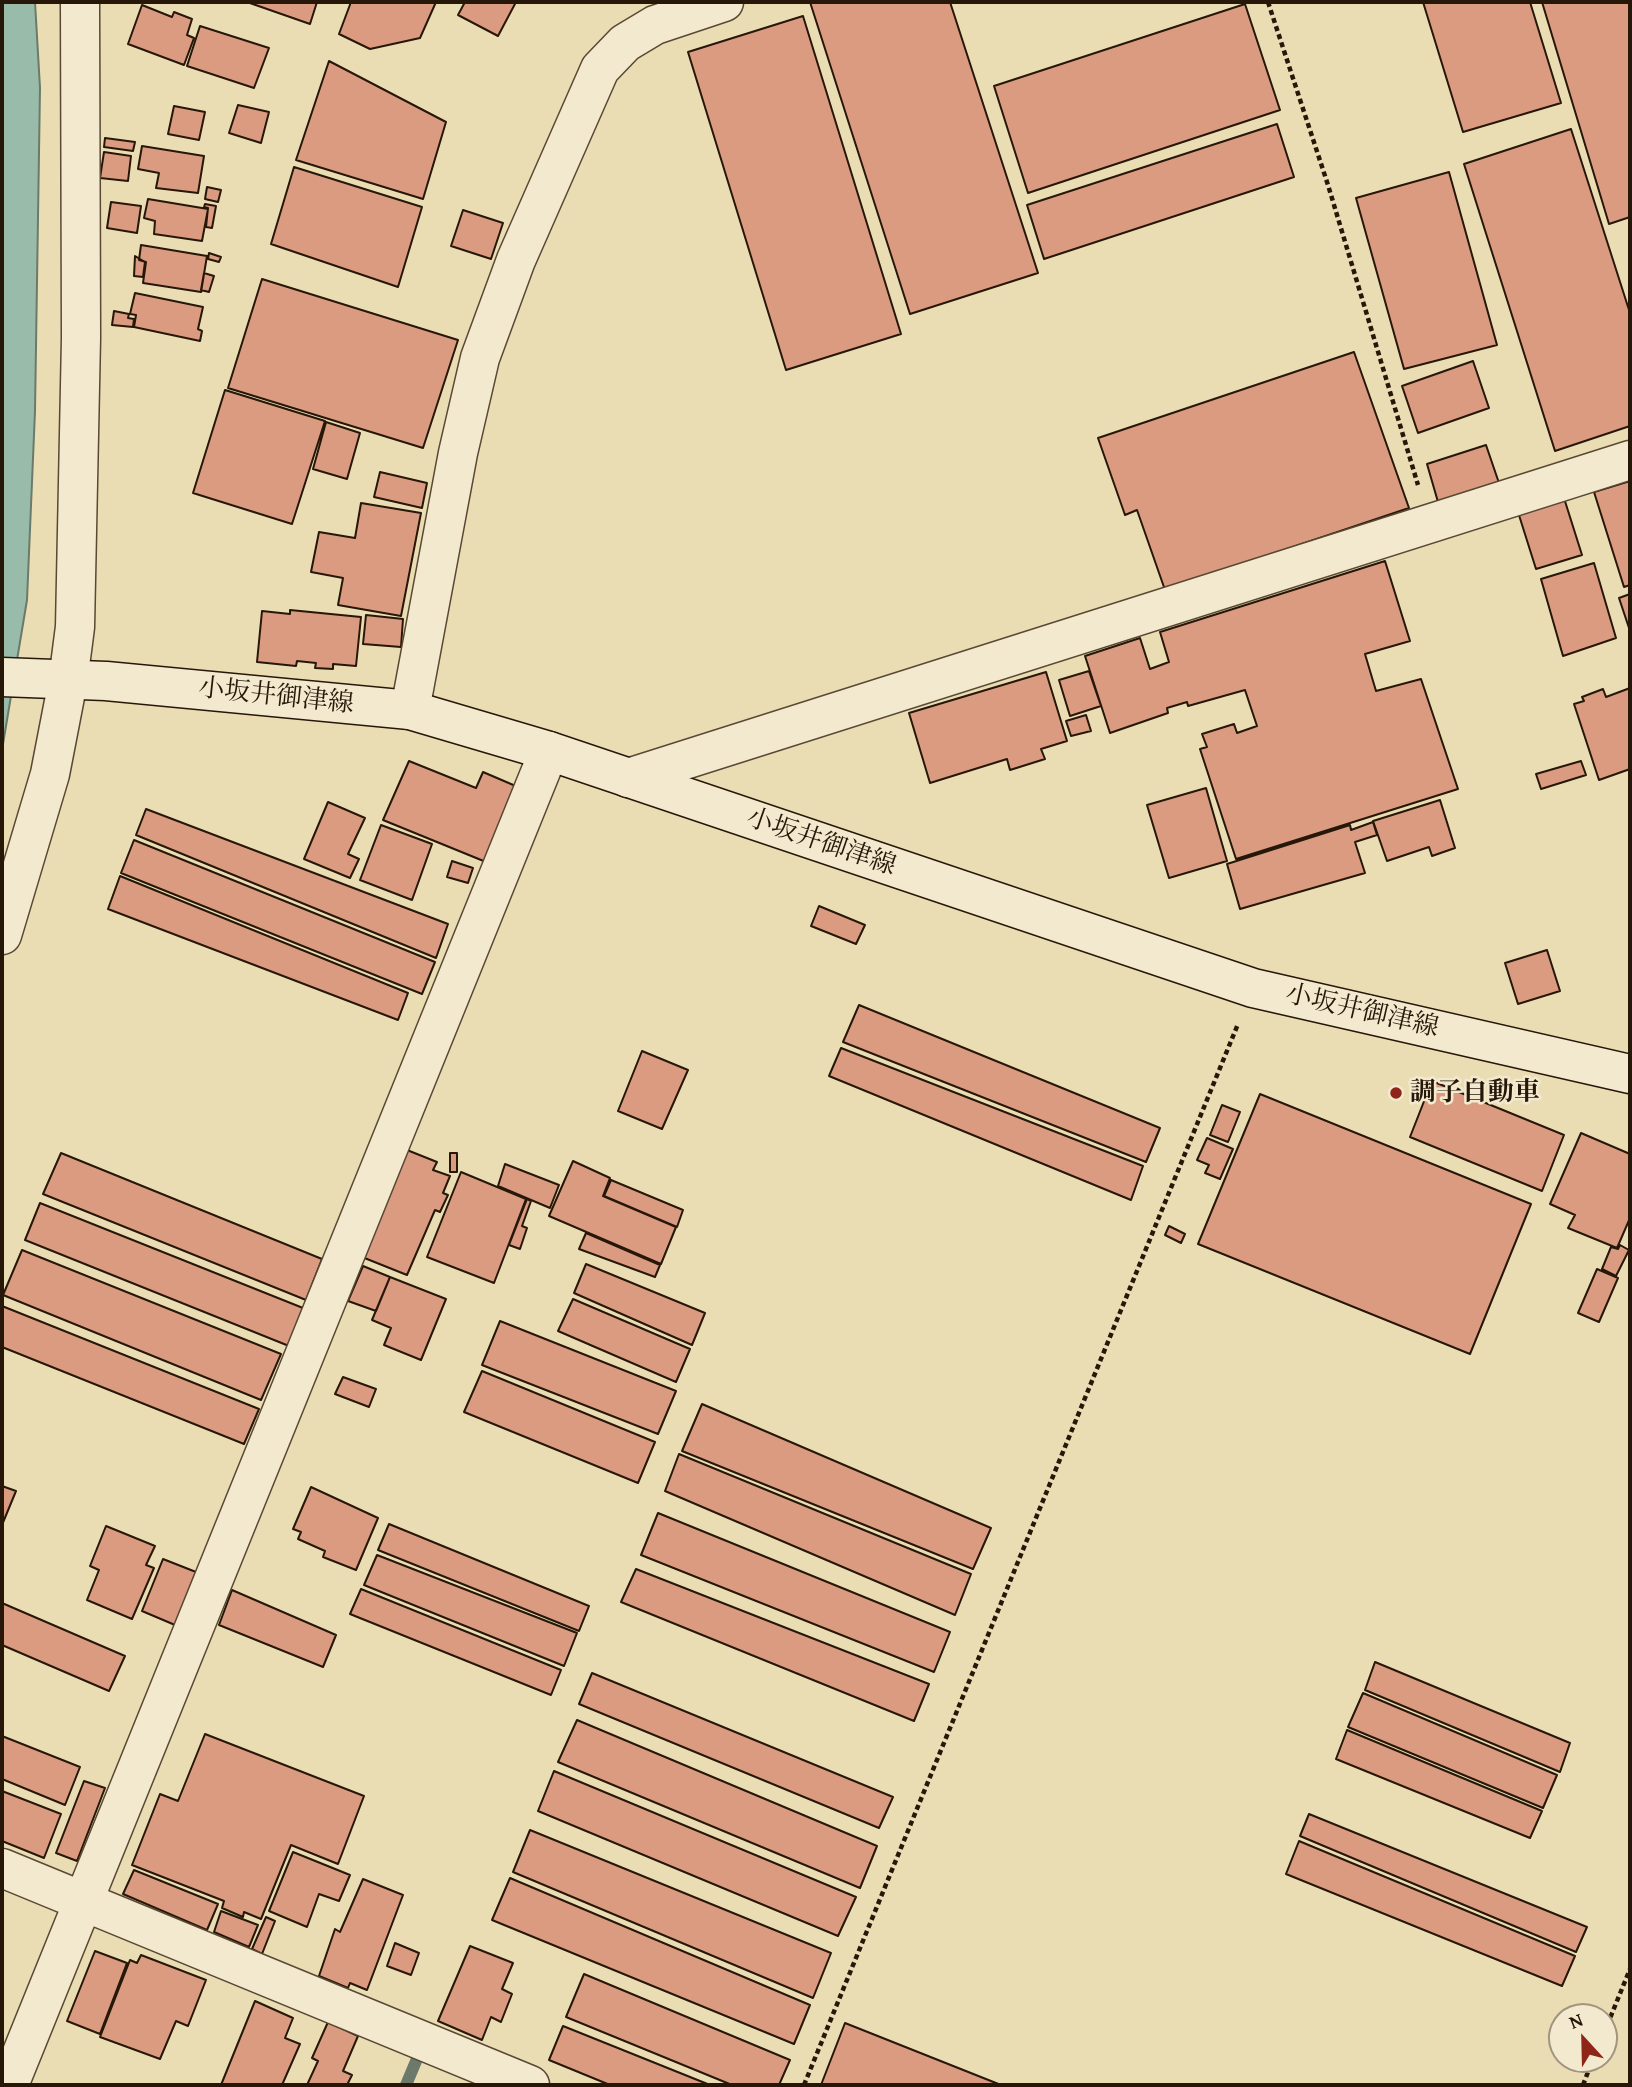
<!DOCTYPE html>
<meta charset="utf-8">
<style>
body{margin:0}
#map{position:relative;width:1632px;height:2087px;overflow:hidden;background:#ebddb3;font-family:"Gentium Book Plus",serif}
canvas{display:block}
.frame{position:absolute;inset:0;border:4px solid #271709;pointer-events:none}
.north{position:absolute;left:1548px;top:2003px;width:70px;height:70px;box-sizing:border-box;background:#f2e9ce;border:2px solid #a1957f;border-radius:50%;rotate:338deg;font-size:19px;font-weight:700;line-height:28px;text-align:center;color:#271709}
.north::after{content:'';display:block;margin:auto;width:24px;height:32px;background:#8f2418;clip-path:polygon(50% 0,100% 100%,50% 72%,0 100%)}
</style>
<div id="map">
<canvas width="1632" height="2087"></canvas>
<div class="frame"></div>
<div class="north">N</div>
</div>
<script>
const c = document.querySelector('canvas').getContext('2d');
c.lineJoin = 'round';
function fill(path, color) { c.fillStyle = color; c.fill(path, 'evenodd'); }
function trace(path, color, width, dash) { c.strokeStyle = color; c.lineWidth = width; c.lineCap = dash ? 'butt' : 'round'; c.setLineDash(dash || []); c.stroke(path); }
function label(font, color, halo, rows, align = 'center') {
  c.font = font + ' "Gentium Book Plus","Noto Serif JP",serif'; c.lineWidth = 5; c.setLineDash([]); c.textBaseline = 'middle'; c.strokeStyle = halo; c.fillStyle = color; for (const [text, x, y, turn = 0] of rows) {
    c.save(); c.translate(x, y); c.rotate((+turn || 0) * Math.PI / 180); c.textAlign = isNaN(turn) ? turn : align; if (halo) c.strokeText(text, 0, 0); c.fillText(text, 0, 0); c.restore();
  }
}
const water = new Path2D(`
 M2,2h33l5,86 -5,323 -8,189 -25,150z`);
fill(water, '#99bcaa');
trace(water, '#6b7a6a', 2);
trace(new Path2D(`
 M406,2085l13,-31`), '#6b7a6a', 12);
const building = new Path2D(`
 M247,2h70l-7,22z
 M351,2h85l-16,36 -50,11 -31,-15z
 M465,2h51l-18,34 -40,-21z
 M810,2h140l88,271 -128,41z
 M1423,2h107l31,101 -98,29z
 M1542,2h88v215l-21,7z
 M1245,4l35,106 -252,83 -34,-107z
 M142,5l30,12 2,-5 18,7 -5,16 7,3 -10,27 -56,-21z
 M803,16l98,318 -115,36 -98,-318z
 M200,26l69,22 -15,40 -67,-22z
 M329,61l117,61 -23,77 -127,-39z
 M238,105l31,7 -8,31 -32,-10z
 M174,106l31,6 -6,28 -31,-6z
 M1277,124l17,53 -250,82 -17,-54z
 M1571,129l59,184v113l-75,25 -91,-287z
 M105,138l30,4 -2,9 -29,-4z
 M142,146l62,10 -6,37 -42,-5 3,-15 -21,-4z
 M104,152l27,4 -3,25 -28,-3z
 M294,167l128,40 -24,80 -127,-43z
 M1449,172l48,173 -93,24 -48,-171z
 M207,187l14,3 -3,12 -13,-3z
 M148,199l60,10 -6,32 -48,-7 1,-13 -11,-3z
 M111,202l30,4 -4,27 -30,-5z
 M205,204l11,2 -4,22 -6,-1 2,-19 -4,-1z
 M463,210l40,13 -12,36 -40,-13z
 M141,245l66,11 -6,36 -58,-9 3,-21 -7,-2z
 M209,253l12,4 -2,5 -11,-3z
 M135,256l10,6 -2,15 -9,-1z
 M204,273l10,3 -5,16 -8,-2z
 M262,279l196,61 -35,108 -195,-60z
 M135,293l68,14 -5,22 4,2 -2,10 -66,-14 2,-12 -6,-1z
 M114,311l15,3 -1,4 6,1 -1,8 -21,-2z
 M1354,352l55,156 -244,82 -28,-80 -12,5 -27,-77z
 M1473,361l16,47 -71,25 -16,-47z
 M225,390l100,31 -33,103 -99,-31z
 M326,422l34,11 -13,46 -34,-10z
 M1486,445l13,38 -61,19 -11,-38z
 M380,472l47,11 -5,25 -48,-11z
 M1630,481v104l-6,2 -30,-95z
 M1564,498l18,57 -46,14 -18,-57z
 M361,503l60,10 -20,103 -63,-11 5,-27 -32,-6 8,-40 36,6z
 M1385,561l25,80 -45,13 11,37 45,-12 37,110 -222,70 -36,-110 7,-2 -5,-13 32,-10 3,9 20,-7 -12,-36 -57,16 -1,-4 -20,6 1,5 -58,20 -25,-77 55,-18 10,31 19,-7 -9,-30z
 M1594,563l22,75 -53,18 -22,-77z
 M1630,594v37l-11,-33z
 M290,610l71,7 -5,49 -23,-2v5l-18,-1 1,-5 -19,-2 -1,5 -39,-4 5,-51 28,3z
 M366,615l37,4 -2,28 -38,-3z
 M1089,671l12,35 -31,10 -11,-36z
 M1046,672l21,69 -26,8 4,10 -35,11 -3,-11 -77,24 -21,-70z
 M1630,688v81l-31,11 -25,-76 10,-3 -2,-4 21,-8 3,8z
 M1086,715l5,16 -20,5 -5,-15z
 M409,761l67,27 7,-16 35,15 -32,75 -103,-42z
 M1581,761l5,14 -45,14 -5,-15z
 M1206,788l21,73 -58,17 -22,-73z
 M1440,800l15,48 -23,8 -3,-9 -42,14 -14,-40z
 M328,802l37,16 -17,36 11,5 -9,19 -46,-19z
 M146,809l302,115 -12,34 -300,-123z
 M1373,822l4,13 -22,7 10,31 -125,36 -13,-45 123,-39 1,5z
 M381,825l51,19 -20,56 -52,-20z
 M134,840l301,122 -13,32 -301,-121z
 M452,861l21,7 -5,15 -21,-6z
 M120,876l288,117 -10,27 -290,-111z
 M819,906l46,19 -9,19 -45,-18z
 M1547,950l13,41 -42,13 -13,-41z
 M859,1005l301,123 -14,34 -303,-120z
 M841,1048l302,118 -12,34 -302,-124z
 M642,1051l46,19 -26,59 -44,-18z
 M1432,1081l132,54 -22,56 -132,-54z
 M1260,1094l271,110 -61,150 -272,-110z
 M1222,1105l18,7 -12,30 -18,-7z
 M1581,1133l49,21v64l-13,30 -49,-20 7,-13 -25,-11z
 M1207,1138l26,11 -13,30 -15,-6 4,-8 -12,-5z
 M407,1150l30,12 -4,8 17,6 -7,17 5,2 -8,17 -5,-2 -28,65 -45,-18z
 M61,1153l261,106 -16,41 -263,-106z
 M450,1153h7v19h-7z
 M573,1161l37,17 -7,18 73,31 -15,37 -112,-48z
 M505,1164l54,21 -9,23 -52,-22z
 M461,1172l65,27 -32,84 -67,-26z
 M611,1180l72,30 -6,17 -73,-31z
 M527,1199l4,2 -9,25 5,2 -7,21 -11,-4z
 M40,1203l263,105 -14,38 -264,-106z
 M1169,1226l16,8 -4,9 -16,-8z
 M586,1233l74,32 -5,12 -76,-28z
 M1620,1245l9,5 -13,26 -14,-7 9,-22 7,2z
 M22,1250l259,104 -20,46 -258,-105z
 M586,1264l119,49 -13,32 -118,-52z
 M363,1266l27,11 -14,34 -28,-10z
 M1597,1269l21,9 -19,44 -21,-9z
 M390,1277l56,22 -25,61 -37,-15 7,-17 -19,-8z
 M573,1299l117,50 -14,33 -118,-51z
 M2,1306l257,103 -15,35 -242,-97z
 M500,1321l176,70 -18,43 -176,-69z
 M482,1371l173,71 -17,41 -174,-71z
 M343,1377l33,12 -7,18 -34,-13z
 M702,1404l289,124 -18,41 -291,-118z
 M679,1454l292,120 -16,41 -290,-124z
 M2,1486l14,5 -14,34z
 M311,1487l67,31 -22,52 -33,-13 2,-6 -27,-12 3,-7 -8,-3z
 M658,1513l292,119 -16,40 -293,-117z
 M389,1524l200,82 -10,25 -201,-81z
 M106,1526l49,20 -9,19 8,3 -22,51 -45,-19 12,-30 -9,-4z
 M377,1555l200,78 -13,33 -200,-81z
 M163,1559l33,13 -21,53 -33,-14z
 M636,1569l293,115 -15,37 -293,-119z
 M361,1589l200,81 -10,25 -201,-81z
 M232,1590l104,45 -13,32 -104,-42z
 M2,1603l123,53 -16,35 -107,-46z
 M1375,1662l195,81 -10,29 -195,-82z
 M592,1673l301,124 -14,31 -300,-124z
 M1363,1693l194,82 -14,33 -195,-81z
 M577,1720l300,126 -17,42 -302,-126z
 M1347,1730l195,81 -12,27 -194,-79z
 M205,1734l159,62 -26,68 -47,-19 -30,74 -17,-7 -1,5 -21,-9 2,-7 -92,-36 28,-71 18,7z
 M2,1736l78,31 -15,38 -63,-26z
 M554,1771l302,126 -18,39 -300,-125z
 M84,1781l21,7 -28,73 -21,-8z
 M2,1791l59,23 -17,44 -42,-17z
 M1309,1814l278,113 -11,25 -276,-116z
 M530,1830l301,123 -18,45 -300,-126z
 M1299,1841l276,115 -13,30 -276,-112z
 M293,1852l57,23 -11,26 -20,-7 -12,33 -38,-16z
 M134,1870l84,34 -11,26 -84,-36z
 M510,1878l300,127 -16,39 -302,-124z
 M363,1879l40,16 -36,95 -17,-7 -2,5 -29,-12 16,-47 5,3z
 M221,1911l37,14 -9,22 -35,-15z
 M266,1917l9,4 -13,33 -10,-5z
 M395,1943l24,10 -8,22 -24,-9z
 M470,1946l43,17 -11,26 10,5 -11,28 -10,-5 -9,23 -44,-19z
 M95,1951l32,12 -27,71 -33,-13z
 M141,1955l65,25 -18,46 -12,-5 -16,38 -60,-22 30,-77 7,3z
 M584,1974l206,86 -11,25h-47l-166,-68z
 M255,2001l38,17 -8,20 15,6 -18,41h-61z
 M328,2022l30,14 -15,35 9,4 -5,10h-40l11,-24 -6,-3z
 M845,2023l156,62h-180z
 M563,2026l147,59h-100l-61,-25z`);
fill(building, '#db9b81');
trace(building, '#271709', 2);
const street = new Path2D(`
 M410,710l48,-257 22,-95 36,-98 84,-191 25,-26 30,-18 69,-23
 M628,778l1002,-318
 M2,935l48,-161 18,-93 7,-54 6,-289 -1,-336
 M2,1868l528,217
 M9,2085l540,-1334`);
const secondary = new Path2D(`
 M2,677l104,4 304,29 139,41 704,237 377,86`);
trace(street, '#584834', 41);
trace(secondary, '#271709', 41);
trace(new Path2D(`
 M1268,2l60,183 90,300
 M1604,2033l26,-64
 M804,2085l434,-1061
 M1583,2085l10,-26`), '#271709', 4.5, [5, 3.5]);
trace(street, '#f2e9ce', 38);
trace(secondary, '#f2e9ce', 38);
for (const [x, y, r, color] of [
 [1396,1093,7,"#8f2418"]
]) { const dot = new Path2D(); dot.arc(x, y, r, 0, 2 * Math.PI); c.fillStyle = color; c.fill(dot); trace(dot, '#f2e9ce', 2.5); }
label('26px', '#271709', '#f2e9ce', [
 ["小坂井御津線",276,697,6],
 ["小坂井御津線",821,843,19],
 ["小坂井御津線",1362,1012,13]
]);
label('bold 26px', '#271709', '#f2e9ce', [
 ["調子自動車",1410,1093]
], 'left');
</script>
